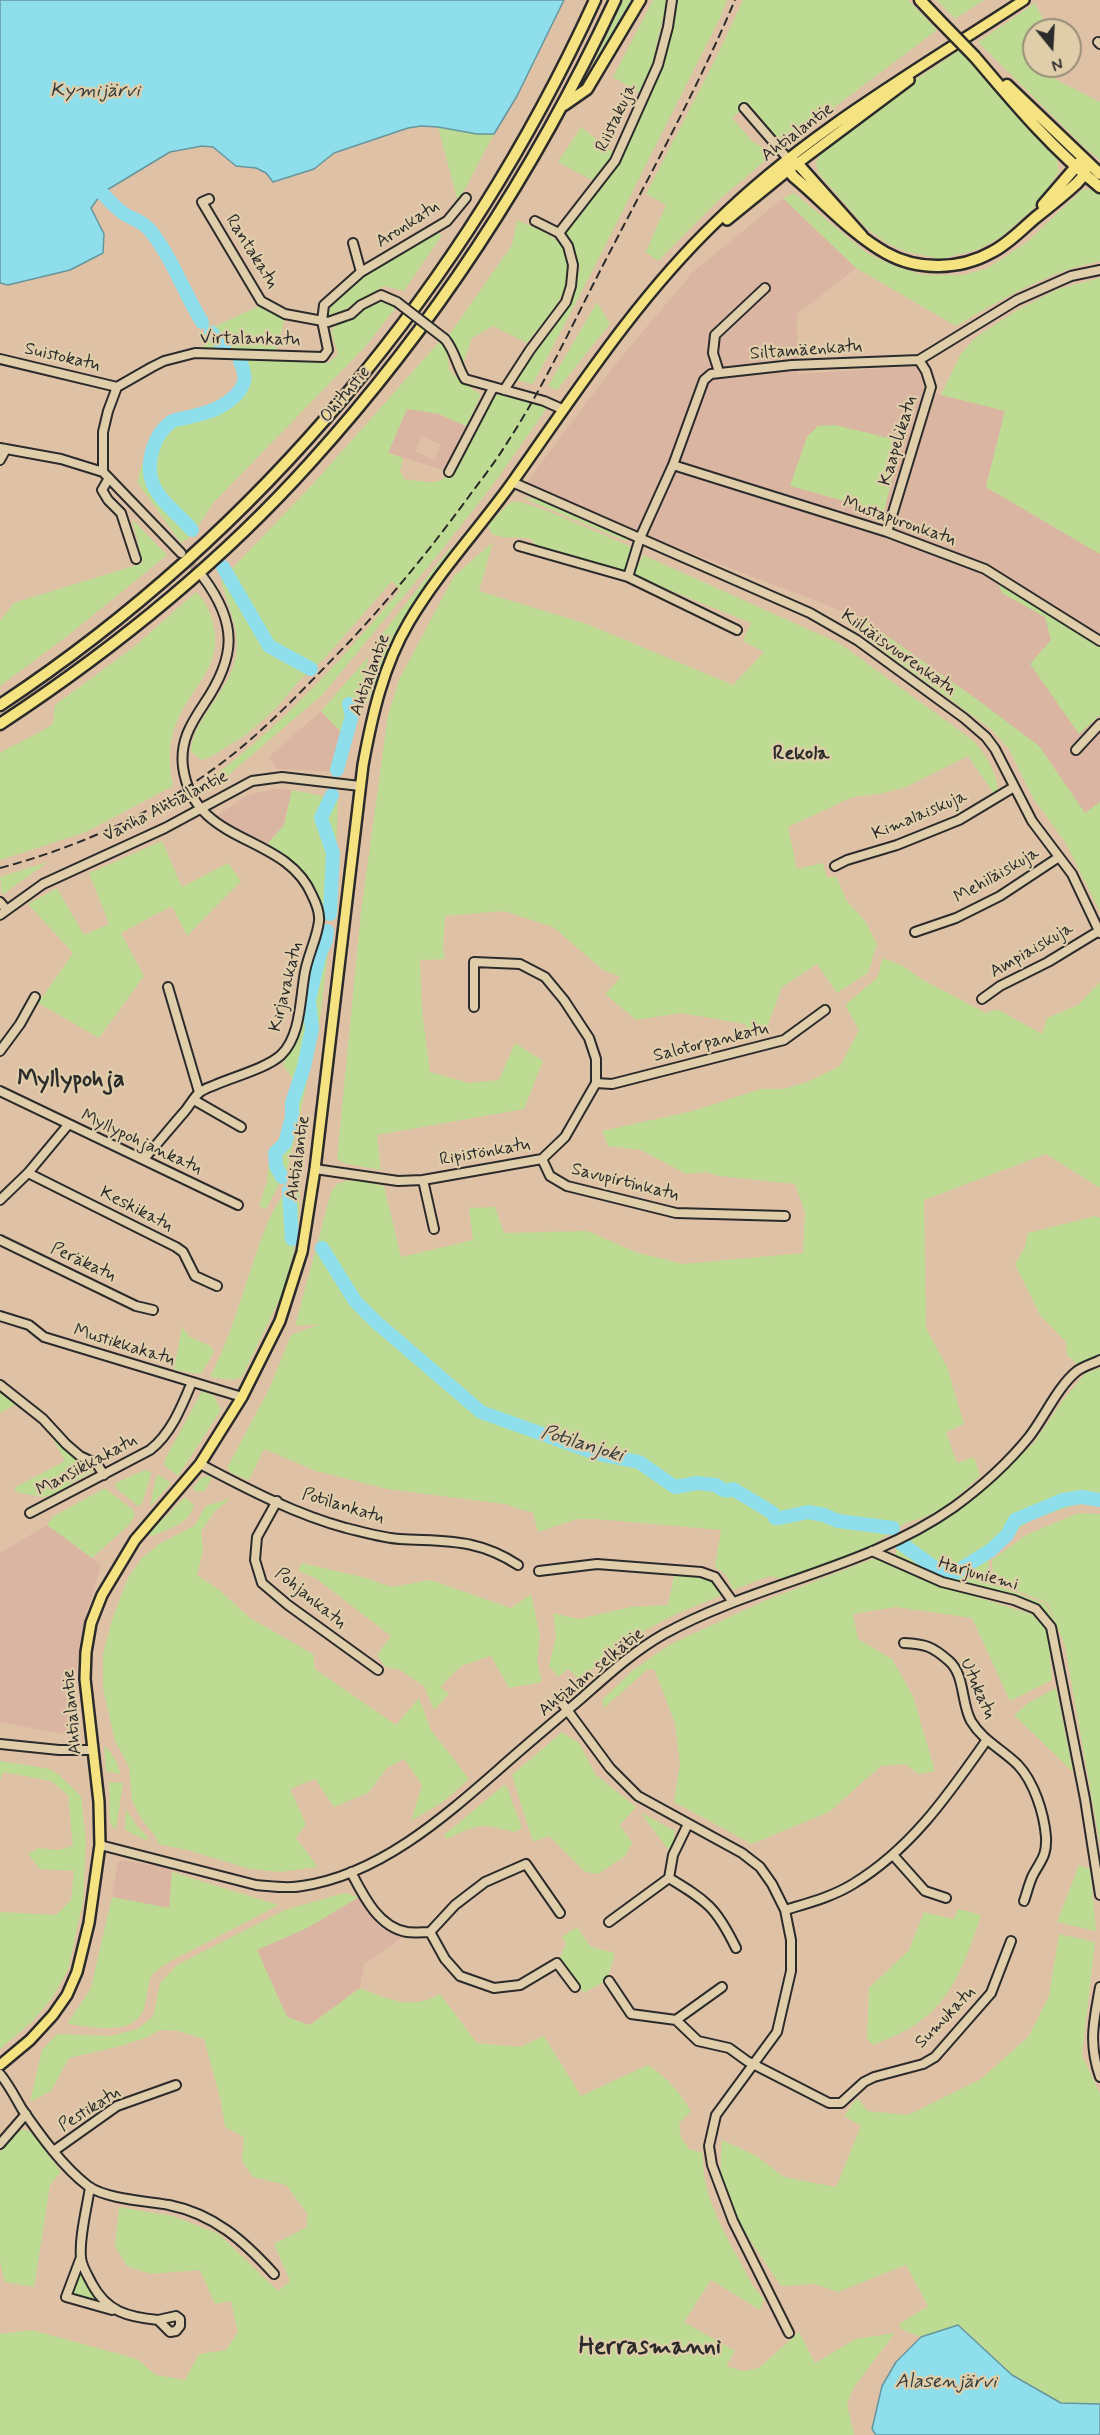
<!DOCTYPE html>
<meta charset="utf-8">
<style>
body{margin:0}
#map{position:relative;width:1100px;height:2435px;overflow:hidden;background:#dfc1a6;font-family:Mynerve,sans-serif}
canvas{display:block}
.north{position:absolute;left:1022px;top:18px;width:60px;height:60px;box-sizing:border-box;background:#e0ceab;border:2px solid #988d78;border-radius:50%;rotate:162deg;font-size:16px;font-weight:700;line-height:24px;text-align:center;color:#2b2b2b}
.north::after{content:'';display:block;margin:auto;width:21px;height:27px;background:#2b2b2b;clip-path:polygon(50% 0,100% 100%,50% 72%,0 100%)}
</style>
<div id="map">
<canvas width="1100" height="2435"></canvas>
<div class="north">N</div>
</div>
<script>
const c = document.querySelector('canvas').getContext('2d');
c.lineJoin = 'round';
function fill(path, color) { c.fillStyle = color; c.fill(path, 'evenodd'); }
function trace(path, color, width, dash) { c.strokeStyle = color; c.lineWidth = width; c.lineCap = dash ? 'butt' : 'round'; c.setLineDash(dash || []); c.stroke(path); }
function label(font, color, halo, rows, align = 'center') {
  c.font = font + ' Mynerve,sans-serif'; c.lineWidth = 4.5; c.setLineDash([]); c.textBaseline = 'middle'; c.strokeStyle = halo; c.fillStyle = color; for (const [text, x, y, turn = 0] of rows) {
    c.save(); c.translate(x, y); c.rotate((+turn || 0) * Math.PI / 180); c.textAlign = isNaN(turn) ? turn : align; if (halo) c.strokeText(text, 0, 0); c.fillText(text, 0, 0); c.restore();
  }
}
fill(new Path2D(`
 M783,198l73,70 -59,46 1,60 122,-8 5,25 81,20 -20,76 114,67v248l-15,11 -47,-67 -56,-43 -119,-84 -208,-80 -129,-56 92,-122 75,-89z
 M407,408l32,6 27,12 -18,40 -5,4 -55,-17zM422,436l19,9 -7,15 -19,-9z
 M321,711l24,25 -10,36 -58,-3 -8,-12z
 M272,789l20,1 -8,35 -16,18 -27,-10 -25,-17 30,-20z
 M47,1525l54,40 -16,54 -19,113 -2,2 -64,-12v-169z
 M120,1860l50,8 2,4 -3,36 -57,-11 6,-35z
 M359,1897l18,27 25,14 -38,26 -4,24 -50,38 -23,-9 -30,-67 50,-22z`), '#dab5a1');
fill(new Path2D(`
 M623,0h13l-54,88 1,-3z
 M653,0h14l-15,64 -12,29 -27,-16z
 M675,0h52l-7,18c-62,122 -122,245 -187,366l-19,-4 40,-53 17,-27 9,-32 -16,-39 58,-72 19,-51 26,-54z
 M743,0h165l29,30 -153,115 -36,-42 -16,15 20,23 21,13 -52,44 -63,63 -12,-9 20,-47 -20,-11 70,-136z
 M937,0h47l-29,19z
 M1035,3l9,18 13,9h-23v36h28l-7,13 45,23v58l-16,-13 -106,-105z
 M960,50l97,108 2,14 -25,36 -33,29 -22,12 -37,10 -35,-7 -20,-9 -20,-14 -49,-56 -2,-9 4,-11 95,-73z
 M438,127l39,7h17l-36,68z
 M581,127l34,27 -23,26 -34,-18z
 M1083,189h10l7,5v67c-53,11 -98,38 -144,65l-100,-58 -73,-70 11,-5 74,61 27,12 28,9h40l25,-7 39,-26z
 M517,220c12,6 32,12 41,22 31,34 -11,75 -31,101l-34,-17 -21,12 -9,26 -5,-15 -9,-14 63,-90z
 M438,233l4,2 -38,56 -20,-5 -48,29 -5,2 -4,-5c22,-32 77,-59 111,-79z
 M1100,278v276l-114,-67 19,-76 -64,-16 19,-40 16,-18 43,-28 39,-20z
 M386,301l9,8 -30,38 -151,155 -17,26 -40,-46 -3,-16 5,-21 17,-20 36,-8 21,-13 19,-25 -10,-21 86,5 10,-9 -7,-23c13,-15 36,-26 55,-30z
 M597,302l13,22 -53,66 -9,-4z
 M264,306l21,11 -9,35 -74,-3 3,-18 50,-23z
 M439,342l8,7 2,21 8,8 24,17 -15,31 -27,-12 -32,-5 -19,44 15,5 -3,13 4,8c9,1 19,3 28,3 29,-1 47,-61 58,-84l9,-4 46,11 2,3 -52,74 -58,74 -114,138 -99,85 -13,-1c72,-53 132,-120 189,-188l-8,-9 -67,77 -25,22 -23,27 -30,27 -33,21 -12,5 -11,-8c0,-34 45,-64 46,-105 1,-24 -11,-44 -16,-67l91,-95z
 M835,425l66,16 -17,71 -94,-26 17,-49 11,-11z
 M142,464l10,29 38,44 -9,6 -44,-61z
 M523,498c25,-2 81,28 106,39l-3,4z
 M518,501l32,11 84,36 -10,22 -3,2 -84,-24 -6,-9c-14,-3 -25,1 -39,-5l-4,-9 21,-22z
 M132,519l35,36 -102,83 -65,48v-65l14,-18 129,-40z
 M493,542l-14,49 108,33 146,61 31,-33 -21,-11 8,-18 -118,-48 10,-20 196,88 135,98c12,15 22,29 24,49l-4,4 -26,-38 -62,31 -26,7 -27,3 -65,30 9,42 26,-6 4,15 9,-2 11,25 18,20 12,23 -9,29 -31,20 -20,-29 -35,23 -17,46 -16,2 -4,-11 -64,-11 -45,7 -31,-26 16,-17 -18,-7 -50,-43 -49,-16 -59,5 -2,32 2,11 -25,1 2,50 8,62 39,11 30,-3 16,-37 28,18 -19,48 -147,26 4,35 -38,-7 -6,-4 24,-247 27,-197 12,-37 54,-102z
 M450,548l3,3 -55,80 -31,72 -4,1 18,-69z
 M1002,582l98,63v70l-21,19 -49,-70 21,-24 -6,-23 -43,-24 -3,-8z
 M196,592c11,11 15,21 18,36 8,38 -22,59 -36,91 -10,22 -10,44 -5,67l-87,46 -86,28v-107c17,-10 37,-18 53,-29l2,-19 80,-59z
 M863,619l119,84 57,43 46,67 15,-11v110l-35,-70 -32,-44 -24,-49 -18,-20 -127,-92z
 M369,656l-14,53 -12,25 -22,-23z
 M292,790l46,9 -4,114 -9,1 -9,-23 -10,-16 -38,-32 16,-18z
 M162,841l20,46 46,-24 13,18 -54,55 -15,-30 -51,27 23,43 -45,62 -61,-35 35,-50 -45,-49 29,-16 27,47 25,-11 -20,-51z
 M48,862l-46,33 -2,-18z
 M322,927l9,1 -12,100 -31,140 -22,41 -7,-3 8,-24 3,-30 12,-18 10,-56 -9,-13 18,-41 11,-65z
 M883,958l20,8 20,14 63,33 11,-4 45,25 5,-16 31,-13 22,-23v206l-54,-34 -122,46 2,128 21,39 17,57 -18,8 11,31 17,-6 6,19 -29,26 -19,12 -28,10 -40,26 -75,30 -19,-4 -37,14 -7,-15 -11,-8 6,-37 -126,-11h-17l-40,13 -5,-19 -29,-9 -117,-15 -71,-18 -52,-22 -15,31 -18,-7 -4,-5 42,-79 22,-54 29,-11 -25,2 36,-134c9,-19 35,-9 53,-6l17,71 72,-17 -4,-32 26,-1 9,26 84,-2 47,21 48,12 120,-11 2,-40 -10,-29 -75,-8 -14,-4 -20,2 -45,-24 -33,-4 -6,-15 91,-20 68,-22h23l23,-7 33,-16 19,-36 -14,-25 32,-27z
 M291,1182l9,3 -2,48 -12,53 -44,91 -10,3 -22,-3c26,-50 37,-104 58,-155 6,-14 15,-27 23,-40z
 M1096,1216l4,2v137l-22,10 -11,-10 -1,-13 -26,-27 -25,-51 10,-17 3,-14z
 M182,1327l8,10 21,9 3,6 -13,22 -27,-4z
 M1100,1368v133l-5,-3 -64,22 -20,14 -23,20 2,29 56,21 12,24 -16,-20 -27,-12 -35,-7 -84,-31v-12l47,-26 69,-57 22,-20 31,-46 21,-24z
 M0,1390l15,15 -15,8z
 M202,1391l12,5 7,14 -43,66 -14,-11 1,-6z
 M50,1433l23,23 20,15 -41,24 -10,2 -26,-5 -2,-4 51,-27z
 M145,1470l5,1 1,3 -9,30 -4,2 -21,-17 -2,-6z
 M158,1474l13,9 -21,24 6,-29z
 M207,1476l5,1 -7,14 -9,1 -3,-4 8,-10z
 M105,1488l29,23 1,5 -7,10 -36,32 -45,-33 7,-9z
 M185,1497l9,8c-4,19 -26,24 -42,31l-4,-2z
 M231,1498l-16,13 -14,20 2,20 -6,24 21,14 32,29 63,36 2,15 81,56 23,-27 12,32 38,49 -26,23 -32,19 11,-36 -18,-26 -17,9 -19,25 -34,14 -19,-28 -25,10 16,35 -10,14 22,29 -38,5 -30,-3 -59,-18 -33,-7 -2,-7 -16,-20 -8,-17 -3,-33 -14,-26 -12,-53v-34l9,-34 16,-42 14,-20 17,-14 35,-18 12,-20z
 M1078,1513l22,1v330l-35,-198 -17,-43 -55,-22 -1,-21 34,-25z
 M875,1558l67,28 89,28 17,15 4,51 -42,21 -38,-83 -76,-11 -43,7 5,25 34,20 21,37 22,75 -16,3 -14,-10 -24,2 -52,46 -77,32 -78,-42 6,-38 -5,-41 -21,-54 -7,1 -43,38 -2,-8 30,-29 37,-26 95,-44z
 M302,1563l61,14 29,10 38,-7 81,28 20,-14 9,41 -3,26 5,21 -33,6 -18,-32 -30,10 -21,21 9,7 -15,16 -10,-24 -24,-16 -15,-3 -8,-12 14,-19 -77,-59 -16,-6z
 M674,1576c21,1 39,-3 48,19l-48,20 -37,20 -58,44 -11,-10 -10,8 -9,-11 7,-29 -3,-24 26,6 51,-12 38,-2z
 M1056,1688l17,84 -59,-57 14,-12z
 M562,1732l17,11 17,32 40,32 -16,18 12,18 -7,13 -27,18 -13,-2 -36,-36 -16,6 -21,-67z
 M104,1746c8,5 15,19 16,28l-14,-3z
 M0,1761l50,8 9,6 22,21 5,45 -3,61 -15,68 -15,27 -21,25 -32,27v-137l56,3 15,-15 3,-29 -34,-2 -12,-15 10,-6 19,2 16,-4 -5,-51 -17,-14 -48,-9 -3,8z
 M109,1782l14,1 -7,46 -6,-5z
 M504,1785l3,2 15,41 -8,4c-34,-9 -36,-8 -67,7l-3,-4z
 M126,1809l11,17 10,10 1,5 -23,-11z
 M640,1812l35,19 -4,22z
 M1079,1865l11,4 6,62 -39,-9z
 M172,1872l107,33 -110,57c-5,4 -12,7 -16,12 -5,6 -6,23 -8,31 -8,33 -52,22 -78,19l24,-36 21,-91 57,11z
 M344,1893l15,4 -52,31 -50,22 30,67 23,8 50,-37c29,11 50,23 80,6l37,49 43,4 24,-11 37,60 67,-31c19,12 31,27 43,46l-12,12 2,14 8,12 14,4c-3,46 30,93 50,133l11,13 -4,11 -49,-30 -27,42 51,29 -9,15 18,5 15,-3 40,-36 16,31 41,-24 39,-6 -41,54 -7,17 7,31h-854v-101l32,-4 105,29 19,16 29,5 14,-26 27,-4 12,-18 -7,-31 -16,3 -15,-34 -50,4 -23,-8 -12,-20 4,-39 54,9 46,18 59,57 12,-10 -16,-37 33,-17v-14l-21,-28 -33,-8 -11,-16 2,-24 -19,-10 -4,-26 -17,-62 -25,-8 -19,-1 -12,7 -27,9 -52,12 -18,33 -21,11 12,-52 15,-16 54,2 26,-7 16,-12 7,-34 17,-18 108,-55z
 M958,1909l23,6c-14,41 -27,85 -66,110 -12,8 -28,14 -42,20l-6,-6 2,-51 40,-38 15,-38 30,7z
 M577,1927l14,20 24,6 -8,27 -23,13 -24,-36 6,-13 -4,-7z
 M1059,1934l36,8 -13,113 18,39v310l-39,-1 -49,-28 -54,-50 -37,12 -20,-8 -2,-5 29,-18 -22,-41 -68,27 -23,-8 -34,2c-16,-25 -49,-68 -57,-95 -5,-17 -3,-34 -2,-51l33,15 29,22 52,10 25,-61 -17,-10 13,-18 11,13 40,4 73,-36 48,-43 20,-40z
 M23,2129l9,4 29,39 -11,13 -16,102 -29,-5 -5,-19v-111l16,-18z
 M81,2268l18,35 -22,-5 -5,-4 6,-23z`), '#bedb93');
const water = new Path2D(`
 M0,0h564l-47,96 -23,38h-17l-39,-7 -17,-1 -13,2 -74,25 -20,16 -41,13 -7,-9 -10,-5 -20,-2 -23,-19 -11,-1 -32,6 -68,41 -11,15 13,26 -1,19 -33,17 -62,15 -8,-2z
 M958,2325l54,50 49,28 39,1v31h-224l-4,-6 10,-43 14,-24 25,-25z`);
fill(water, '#8edeeb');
trace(water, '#66969e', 1.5);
trace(new Path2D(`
 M102,193c7,7 15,17 24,22 9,5 14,5 23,14 23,28 34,62 53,93
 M211,332l13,15
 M192,530c-12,-15 -32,-28 -39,-46 -8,-20 0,-49 18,-62 4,-3 12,-3 18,-5 18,-4 35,-9 48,-23 10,-12 9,-19 3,-33
 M223,567l46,79 42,23
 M337,770l15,-55 -3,-11
 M330,914l3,-61 -12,-35 11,-23
 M282,1177l-6,-11 -1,-13 10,-10 7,-25v-15l12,-36 8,-38 -3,-29 11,-47 6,-13 1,-9
 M289,1190l3,49
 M322,1248l33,53 21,21 105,90 117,42 41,8 36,25 22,-4 19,2c6,5 10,7 17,4l40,24 2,5h5l28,-6 16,3 14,6 55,7
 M902,1544l40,29 11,1 38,-24 16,-15 8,-15 48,-20 19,-3 18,3`), '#8edeeb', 14);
trace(new Path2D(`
 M184,556l18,20`), '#bba38d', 8, [8, 4]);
const minor = new Path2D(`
 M1098,42l2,2
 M744,108l45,52
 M209,199l-7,3 59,99 24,13 43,8 23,-8 10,-9 20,-10 16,7
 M559,233l56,-72 43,-96 10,-38 4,-27
 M353,243l8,29
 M445,339c10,12 12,27 20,40l79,22 18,8
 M0,359l117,28
 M719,372l-6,-19 2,-18 50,-47
 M504,390l26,-40 36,-48 5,-16 2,-21 -5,-19 -9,-13 -24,-12
 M0,448l61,11 42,13 78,81
 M0,460l6,-11
 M673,465l214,67 98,37 115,72
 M103,472v-40l5,-21 9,-24 35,-20 12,-6 31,-8 128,4 5,-7 -6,-29 2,-16 37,-33 86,-51 19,-23
 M449,472l44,-84
 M109,478l-7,12 6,10 13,13 15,46
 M512,482l298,131 47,27 107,78 22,19 9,12 37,72 40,53 28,59
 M887,532l44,-145 -5,-16 -7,-11
 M519,546l109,31 109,53
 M628,577l12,-39 33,-73 31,-85 7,-6 81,-9 127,-5 98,-60 54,-24 29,-6
 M1076,750l24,-26
 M835,866l12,-6 50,-15 62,-25 55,-33
 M0,902l6,7
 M0,915l43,-31 122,-56 87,-47 30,-4 78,9
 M915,932l41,-14 44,-22 59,-39
 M168,987l31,105
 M982,999l18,-13 48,-24 51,-31
 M0,1051l20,-27 15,-27
 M596,1083l16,1 172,-44 41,-30
 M0,1091l238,114
 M194,1100l47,27
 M144,1159c14,-16 27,-32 41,-48 5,-6 9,-14 14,-18 4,-4 11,-6 16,-8 18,-8 52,-17 66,-30 19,-18 19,-53 23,-77 2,-20 13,-38 15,-57 1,-9 -3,-18 -7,-26 -27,-63 -118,-48 -129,-128 -3,-25 7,-42 21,-63 32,-47 34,-80 -1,-127
 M542,1159l8,17 17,10 109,27 109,3
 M315,1169l83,12 25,-1 119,-21 23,-22 31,-54v-24l-7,-21 -25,-38 -19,-23 -25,-13 -46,-2v45
 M28,1173l148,74 7,5 12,24 22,10
 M423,1180l11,49
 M0,1200l28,-27 40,-48
 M0,1240l136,66 17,4
 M0,1316l29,9 15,12 198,60
 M0,1385l43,34 23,25 14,12 17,8 7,11
 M200,1464c45,24 97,51 146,64 17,4 37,10 54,11 47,3 76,-1 118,26
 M277,1501l-20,36 -2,23 7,23 26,22 90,65
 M30,1513l120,-63c21,-16 32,-44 42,-68
 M872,1551l70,31 72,18 22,9 15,18 34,172 15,96
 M539,1571l58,-7 104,8 14,5 18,25
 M904,1643c21,1 28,3 45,18 16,14 12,42 22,60 12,20 31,28 47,44 16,17 26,48 28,72 1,19 -5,23 -13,38 -4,8 -6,18 -9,26
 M559,1699l51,69 28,28 104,57 18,14 12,17 13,26 6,30v31l-14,61 -61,83 -7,31 3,19 21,56 56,112
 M0,1744l59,6h33
 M100,1845l156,40c15,1 31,4 46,1 76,-11 140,-67 196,-116 28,-25 57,-49 85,-73 26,-23 51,-46 81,-63 92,-51 202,-65 290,-127 26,-19 54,-44 75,-70 15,-19 29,-51 48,-66 7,-5 15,-7 23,-11
 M893,1855l32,36 21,7
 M351,1872c12,23 27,55 56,60 7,1 16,0 23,0
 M669,1878c38,23 47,29 67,70
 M669,1878l4,-23 15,-31
 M785,1910c23,-7 47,-13 68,-26 58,-35 95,-89 133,-143
 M609,1922l60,-44
 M430,1932l15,27 15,17 34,12 26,-3 37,-22 18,24
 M430,1932l25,-27 30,-23 41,-18 34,49
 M609,1981l22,33 45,6
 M1100,1987c-6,34 -12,56 0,90
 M676,2020l22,21 31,7 18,13 82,42h12l23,-21 10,-5 49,-13 12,-7 56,-64 20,-52
 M676,2020l46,-33
 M0,2074c9,11 15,23 22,35 18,26 41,58 66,77 18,13 58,15 81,19 45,9 75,36 105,69
 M0,2144l26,-30
 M55,2150l62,-44 59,-21
 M90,2187c-3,21 -11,50 -9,71 1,9 7,18 11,26 15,28 36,33 66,36l12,12 6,-1 4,-5v-7l-4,-3 -18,4
 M81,2257l-15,40 46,13`);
const major = new Path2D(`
 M727,220l59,-48 123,-92
 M0,2065l30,-25 23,-25 14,-20 10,-23 12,-49 11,-78 -1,-43 -14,-123 1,-27 5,-29 11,-28 33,-55 65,-76 42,-67 38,-76 22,-69 13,-83 48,-404c9,-49 20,-99 46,-143 30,-51 71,-94 105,-142 63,-89 123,-182 202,-258 90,-89 203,-153 308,-222`);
const highway = new Path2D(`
 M920,0l18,19
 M975,57c39,46 77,92 125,130
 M1007,85l93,89
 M564,105l23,-16 53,-89
 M1043,205l37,-43
 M862,236l-65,-73 -8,-3 -1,10 6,7c30,25 58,57 92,76 32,18 74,17 106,-1 16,-8 29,-22 43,-34 14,-11 29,-23 42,-35l8,-9v-13
 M0,705c260,-172 466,-422 595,-705
 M0,724c111,-73 221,-162 310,-261 125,-138 226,-294 305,-463`);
trace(minor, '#2b2b2b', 12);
trace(major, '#2b2b2b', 14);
trace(highway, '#2b2b2b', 15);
trace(minor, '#e0ceab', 8);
trace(major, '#f5e382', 9);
trace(highway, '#f5e382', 10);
trace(new Path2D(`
 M0,868c94,-25 187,-70 259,-136 32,-29 62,-61 92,-92 42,-45 80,-92 116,-141 13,-18 27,-35 38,-53 41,-62 72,-132 107,-198 42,-81 87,-163 123,-248`), '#2b2b2b', 2, [9, 4.5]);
const minorBridge = new Path2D(`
 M397,302l48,37`);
const highwayBridge = new Path2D(`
 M938,19l37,38`);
trace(minorBridge, '#2b2b2b', 12, []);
trace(highwayBridge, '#2b2b2b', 15, []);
trace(minorBridge, '#e0ceab', 8);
trace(highwayBridge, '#f5e382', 10);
label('18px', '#2b2b2b', '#e0ceab', [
 ["Riistakuja",617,118,-65],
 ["Ahtialantie",798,133,-37],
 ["Aronkatu",408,225,-33],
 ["Rantakatu",251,252,58],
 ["Virtalankatu",250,340,1],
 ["Siltamäenkatu",806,351,-4],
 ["Suistokatu",62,358,13],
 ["Ohitustie",346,395,-50],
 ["Kaapelikatu",899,441,-73],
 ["Mustapuronkatu",899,522,19],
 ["Kiiliäisvuorenkatu",898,653,35],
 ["Ahtialantie",371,675,-70],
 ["Vanha Ahtialantie",166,807,-27],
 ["Kimalaiskuja",920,816,-23],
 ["Mehiläiskuja",997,876,-30],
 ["Ampiaiskuja",1032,951,-30],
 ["Kirjavakatu",287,987,-76],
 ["Salotorpankatu",711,1043,-14],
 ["Myllypohjankatu",141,1143,25],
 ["Ripistönkatu",485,1153,-10],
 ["Ahtialantie",299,1158,-82],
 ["Savupirtinkatu",625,1183,14],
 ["Keskikatu",136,1210,27],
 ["Peräkatu",83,1263,25],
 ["Mustikkakatu",124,1346,17],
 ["Mansikkakatu",87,1466,-28],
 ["Potilankatu",343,1507,17],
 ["Harjuniemi",978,1575,16],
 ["Pohjankatu",310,1599,39],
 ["Ahtialan selkätie",592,1673,-39],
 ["Utukatu",977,1689,66],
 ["Ahtialantie",73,1712,-95],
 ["Sumukatu",946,2018,-46],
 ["Pestikatu",90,2110,-32]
]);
label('italic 20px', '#353d3e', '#e0ceab', [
 ["Kymijärvi",95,92],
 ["Potilanjoki",582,1445,17],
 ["Alasenjärvi",946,2383]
]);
label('bold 20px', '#2b2b2b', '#e0ceab', [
 ["Rekola",801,755]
]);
label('bold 24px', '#2b2b2b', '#e0ceab', [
 ["Myllypohja",71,1081],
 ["Herrasmanni",650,2348]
]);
</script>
